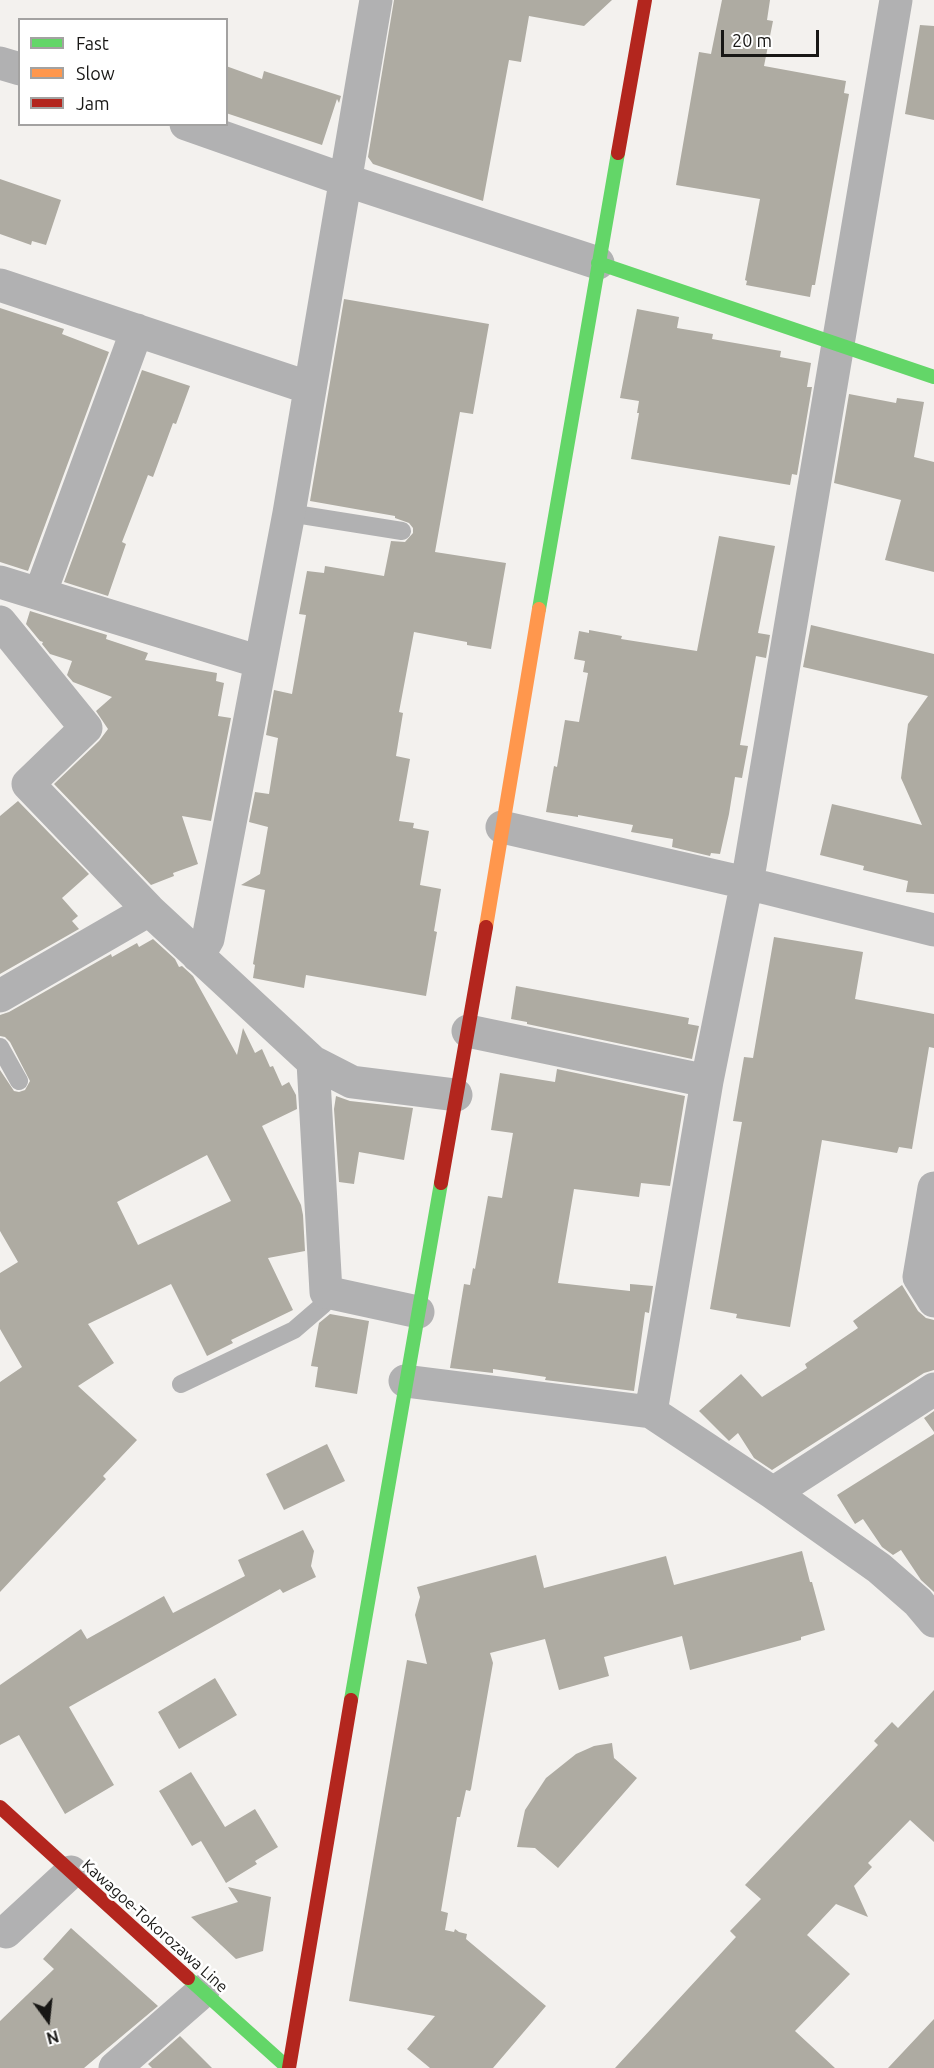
<!DOCTYPE html>
<style>
body{margin:0}
#map{position:relative;width:934px;height:2068px;overflow:hidden;background:#f3f1ee;font-family:Ubuntu,sans-serif}
canvas{display:block}
.legend{position:absolute;left:18px;top:18px;width:210px;height:108px;box-sizing:border-box;background:#fff;border:2px solid #a3a2a1;margin:0;padding:8px 10px;list-style:none;font-size:18px;color:#181715}
.legend li{display:flex;align-items:center;gap:12px;height:30px}
.legend b{width:30px;border:2px solid #a3a2a1}
.north{position:absolute;left:18px;top:1990px;width:60px;height:60px;-webkit-text-stroke:4px #fff;paint-order:stroke;rotate:165deg;font-size:16px;font-weight:700;line-height:24px;text-align:center;color:#181715}
.north::after{content:'';display:block;margin:auto;width:21px;height:27px;background:#181715;clip-path:polygon(50% 0,100% 100%,50% 72%,0 100%)}
.scale{position:absolute;left:721px;top:30px;width:98px;height:27px;box-sizing:border-box;border:3px solid #181715;border-top:0;padding-left:8px;font-size:18px;line-height:21px;white-space:nowrap;color:#181715;-webkit-text-stroke:4px #fff;paint-order:stroke}
</style>
<div id="map">
<canvas width="934" height="2068"></canvas>
<ul class="legend">
<li><b style="height:8px;background:#63d668"></b>Fast</li>
<li><b style="height:8px;background:#ff974d"></b>Slow</li>
<li><b style="height:8px;background:#b3261e"></b>Jam</li>
</ul>
<div class="north">N</div>
<div class="scale">20 m</div>
</div>
<script>
const c = document.querySelector('canvas').getContext('2d');
c.lineJoin = 'round';
function fill(path, color) { c.fillStyle = color; c.fill(path, 'evenodd'); }
function trace(path, color, width, dash) { c.strokeStyle = color; c.lineWidth = width; c.lineCap = dash ? 'butt' : 'round'; c.setLineDash(dash || []); c.stroke(path); }
function label(font, color, halo, rows, align = 'center') {
  c.font = font + ' Ubuntu,sans-serif'; c.lineWidth = 5; c.setLineDash([]); c.textBaseline = 'middle'; c.strokeStyle = halo; c.fillStyle = color; for (const [text, x, y, turn = 0] of rows) {
    c.save(); c.translate(x, y); c.rotate((+turn || 0) * Math.PI / 180); c.textAlign = isNaN(turn) ? turn : align; if (halo) c.strokeText(text, 0, 0); c.fillText(text, 0, 0); c.restore();
  }
}
fill(new Path2D(`
 M394,0h218l-28,26 -55,-10 -8,46 -12,-2 -26,141 -110,-37 -5,-7z
 M722,0h48l-3,20 6,1 -9,45 82,15 -2,12 5,1 -34,191h-3l-2,12 -64,-12 1,-4 -2,-1 15,-81 -84,-14 23,-133 12,2z
 M920,25l14,1v94l-29,-6z
 M226,66l36,13 2,-8 77,25 -2,7 -2,-4 -15,46 -96,-32z
 M0,179l61,21 -15,45 -14,-4 -1,4 -31,-11z
 M344,299l145,25 -16,90 -13,-2 -25,140 71,11 -15,86 -24,-4v-3l-53,-10 -15,80 4,1 -7,43 14,3 -11,62 15,2 -1,5 16,3 -9,54 21,4 -7,42 3,1 -11,64 -120,-21 -2,13 -51,-10 2,-13 -2,-1 12,-74 -24,-5 19,-11 8,-47 -19,-5 6,-30 14,2 9,-56 -12,-3 8,-45 18,4 14,-79 -7,-1 8,-43 17,2 1,-7 59,10 7,-35 14,1 8,-9v-5l-4,-5 -14,-5v-2l-85,-15z
 M0,308l64,21 -2,5 47,18 -81,219 -28,-9z
 M637,309l42,8 -2,11 36,6 -1,5 69,12 -1,6 31,6 -4,24h5l-15,88 -5,-1 -2,11 -159,-26 8,-46h-2l2,-12 -19,-3z
 M142,370l48,16 -14,38 -3,-1 -20,54 -5,-2 -26,67 4,2 -18,52 -44,-14z
 M849,394l47,9 1,-5 27,4 -10,55 20,5v110l-49,-12 16,-60 -67,-17z
 M719,536l56,10 -17,87 12,2 -4,23 -10,-2 -16,89 8,1 -6,32 -7,-1 -6,37 -9,40 -9,-1 -1,3 -38,-9 1,-8 -42,-7 2,-7 -55,-10v2l-32,-5 8,-46 3,1 8,-47 14,2 9,-49 -5,-1 2,-11 -11,-2 5,-28 10,2v-3l33,6 -1,3 76,12z
 M30,611l77,24 -1,4 42,14 -3,7 72,13 -1,8 8,2 -6,33 13,2 -20,103 -29,-5 16,48 -25,9 1,3 -23,9 -97,-101 45,-43 9,-12 -12,-18 16,-14 -39,-15 -6,-7 5,-14 -22,-7 -8,-10 1,-2 -3,-1 -14,-17z
 M811,625l123,29v240l-28,-2 2,-11 -45,-11 1,-4 -44,-11 12,-51 90,21 -21,-47 7,-54 20,-28 -125,-29z
 M18,801l71,73 -27,24 16,18 -6,5 7,8 -79,45v-158z
 M774,937l89,15 -8,47 79,15v34l-5,-1 -17,102 -13,-2 -2,6 -75,-13 -32,187 -54,-9 1,-4 -27,-5 32,-187 -9,-1 11,-64 9,1z
 M153,939l22,20 4,8 3,-1 11,10 44,79 6,-27 12,25 7,-4 8,18 3,-1 9,20 7,-4 7,13 1,14 -35,17 39,79 2,10 2,36 -37,7 25,52 -62,30 2,3 -26,13 -36,-72 -83,40 26,39 -36,23 59,54 -34,36 3,3 -106,113v-210l22,-15 -22,-38v-56l18,-11 -18,-31v-161l14,21 5,1 6,-2 5,-9 -20,-39 -5,-5 -5,-1v-21l9,-3 102,-58 1,3 25,-14 2,4zM207,1155l24,46 -93,44 -21,-43z
 M516,986l173,32 -1,6 11,2 -7,33 -165,-35v-2l-16,-3z
 M557,1069l128,27 -15,90 -29,-3 -2,14 -65,-8 -16,94 72,8v-7l23,2 -4,27 -4,-1 -11,79 -89,-11 1,-3 -53,-8v4l-43,-5 14,-84 6,1 3,-17 2,1 13,-73 14,2 11,-65 -22,-3 9,-57 55,9z
 M336,1096l14,5 63,7 -9,52 -45,-8 -5,32 -15,-2 -5,-73z
 M902,1285l16,26 8,7 8,2v50l-10,3 -152,97 -18,-12 -16,-25 -9,8 -30,-30 42,-37 21,23 45,-29 -2,-4 53,-36 -5,-7z
 M330,1314l39,7 -12,73 -42,-7 3,-20 -7,-1 8,-43z
 M934,1411v21l-10,-14z
 M934,1434v158l-13,-12 -20,-30 -8,5 -11,-8 -19,-28 -8,5 -18,-29z
 M327,1444l18,37 -61,29 -18,-36z
 M303,1530l11,21 -3,15 5,11 -33,16 -3,-4 -211,118 45,78 -49,29 -46,-79 -19,10v-60l81,-56 6,10 77,-43 9,17 72,-37 -7,-16z
 M802,1551l8,31h2l13,48 -24,7v3l-111,30 -8,-34 -78,21 5,19 -50,14 -14,-51 -55,14 3,10 -22,126 -1,2 -4,-1 -6,27h-3l-16,94 7,2 -3,17 9,2 1,-3 4,3 8,2 -1,5 80,67 -53,62h-63l-23,-19 28,-33 -86,-15 58,-341 20,4 -12,-49 5,-18 -3,-10 119,-32 8,33 122,-32 8,29z
 M215,1678l22,37 -58,34 -21,-37z
 M934,1690v152l-24,-22 -42,43 4,4 -18,19 14,31 -32,-13 -29,31 43,39 -55,57 40,37h-220l121,-131 -6,-6 31,-32 -16,-14 133,-140 -4,-4 18,-19 6,6z
 M612,1743l2,15 23,20 -79,90 -23,-20 -18,-1 8,-37 21,-32 30,-24 18,-8z
 M191,1772l34,55 30,-18 23,38 -23,14 2,3 -31,19 -25,-42 -9,5 -33,-55z
 M228,1887l43,10 -8,54 -27,8 -45,-42 47,-15z
 M71,1928l87,78 -74,62h-84v-47l54,-52 -11,-10z
 M934,2019v49h-46z
 M180,2036l32,32h-60l-4,-4z`), '#aeaba2');
trace(new Path2D(`
 M289,513l113,18
 M0,1047l19,34
 M181,1384l113,-54 29,-25 3,-13`), '#b1b1b2', 18);
trace(new Path2D(`
 M0,63l20,6
 M186,124l159,56 253,83
 M0,285l310,103
 M0,582l260,80
 M40,594l97,-264
 M0,622l86,106 -58,56 121,126 164,152 39,20 104,13
 M502,827l244,56 188,47
 M198,956l10,-17 81,-426 87,-513
 M0,996l149,-86
 M468,1031l239,50
 M313,1062l13,230 92,20
 M934,1188l-15,89 15,24
 M405,1381l246,31 122,81 106,75 39,34 16,19
 M651,1412l56,-331 43,-215 146,-866
 M773,1493l161,-104
 M6,1932l65,-60
 M115,2068l88,-77`), '#b1b1b2', 33);
trace(new Path2D(`
 M598,263l336,114
 M539,609l79,-456
 M351,1700l90,-517
 M188,1978l100,90`), '#63d668', 14);
trace(new Path2D(`
 M486,927l53,-318`), '#ff974d', 14);
trace(new Path2D(`
 M618,153l27,-153
 M441,1183l45,-256
 M0,1807l188,171
 M289,2068l62,-368`), '#b3261e', 14);
label('16px', '#181715', '#fff', [
 ["Kawagoe-Tokorozawa Line",155,1926,42]
]);
</script>
